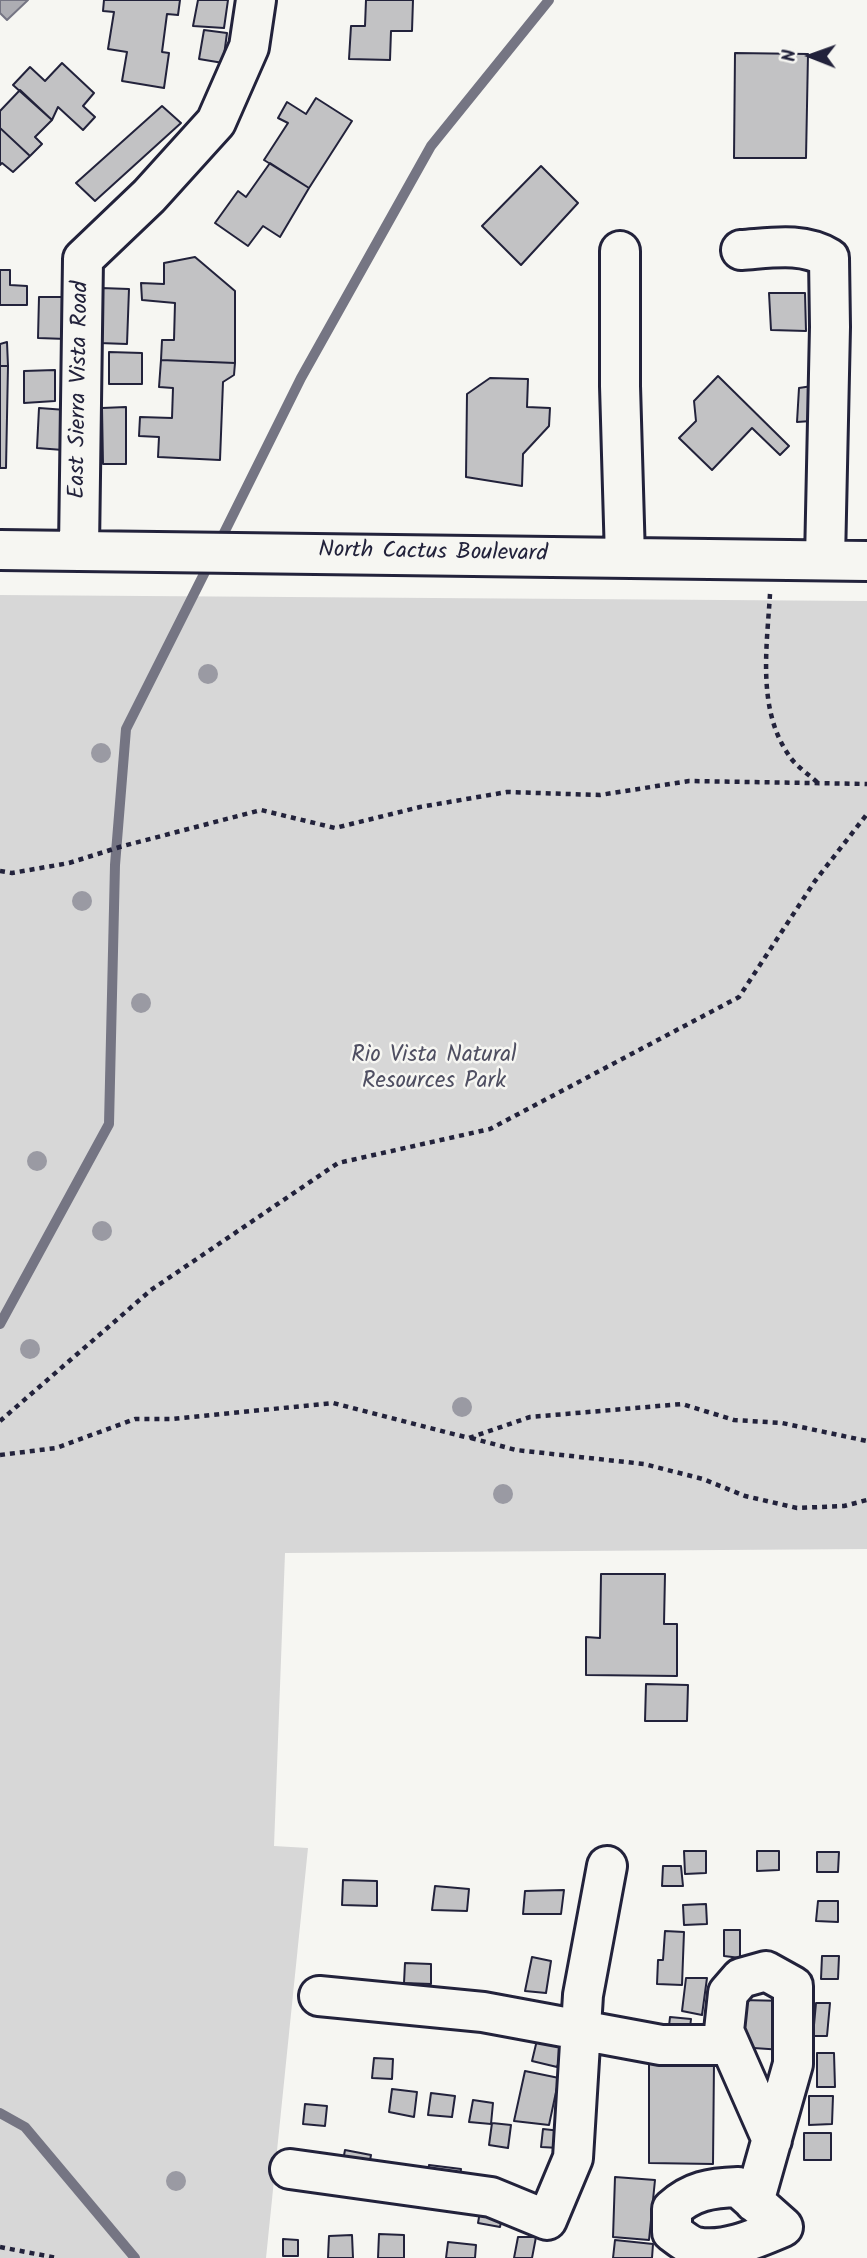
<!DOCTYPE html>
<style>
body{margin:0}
#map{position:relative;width:867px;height:2258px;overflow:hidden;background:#f6f6f2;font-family:Kalam,sans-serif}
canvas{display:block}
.north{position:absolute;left:776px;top:21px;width:70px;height:70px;-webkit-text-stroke:5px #f6f6f2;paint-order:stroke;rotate:271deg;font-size:19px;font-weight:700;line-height:28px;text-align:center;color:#22223b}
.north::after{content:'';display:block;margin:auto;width:24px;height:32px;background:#22223b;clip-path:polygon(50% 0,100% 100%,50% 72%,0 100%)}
</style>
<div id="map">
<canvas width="867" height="2258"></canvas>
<div class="north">N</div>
</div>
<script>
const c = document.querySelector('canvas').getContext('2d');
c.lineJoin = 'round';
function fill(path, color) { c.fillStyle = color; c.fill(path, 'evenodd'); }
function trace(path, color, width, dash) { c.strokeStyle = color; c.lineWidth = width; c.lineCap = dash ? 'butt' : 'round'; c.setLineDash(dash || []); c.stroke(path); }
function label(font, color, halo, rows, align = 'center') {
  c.font = font + ' Kalam,sans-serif'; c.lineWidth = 5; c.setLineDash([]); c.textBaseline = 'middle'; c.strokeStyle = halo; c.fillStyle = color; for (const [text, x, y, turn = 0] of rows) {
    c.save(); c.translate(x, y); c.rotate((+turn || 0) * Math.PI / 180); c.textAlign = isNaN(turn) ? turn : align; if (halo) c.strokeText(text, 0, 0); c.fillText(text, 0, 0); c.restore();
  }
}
fill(new Path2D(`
 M0,595l867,6v948l-582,4 -11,293 34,2 -42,410h-266z`), '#d7d7d7');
const water = new Path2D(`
 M0,0h28l-21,20 -7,-7z`);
fill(water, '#adadb3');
trace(water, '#757583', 2);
trace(new Path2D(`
 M218,545l83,-167 130,-232 118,-146
 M0,1324l109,-200 6,-259 11,-136 84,-167
 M0,2113l25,14 110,131`), '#757583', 10);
const building = new Path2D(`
 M104,0h76l-2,15 -11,-1 -5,38 7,1 -5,35 -42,-7 5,-29 -19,-3 6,-37 -11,-1z
 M198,0h30l-4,28 -31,-2z
 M366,0h47l-1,31h-21l-1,29 -41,-1 2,-33h14z
 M204,30l23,3 -4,30 -24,-4z
 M735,53l73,1 -2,104h-72z
 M62,63l32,30 -11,13 12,11 -12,13 -25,-23 -6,13 -39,-35 17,-18 15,14z
 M20,90l32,30 -17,17 7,7 -12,12 -30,-28v-17z
 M316,98l36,23 -43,67 -45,-28 24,-37 -10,-5 9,-16 19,12z
 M162,106l19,17 -86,78 -19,-18z
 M0,128l30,28 -17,16 -11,-9 -2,2z
 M270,163l39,25 -29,49 -17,-11 -15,20 -33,-23 23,-32 8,6z
 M541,166l37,37 -57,62 -39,-39z
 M195,257l40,34v72l-74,-3 1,-20h12l1,-37 -33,-3 -1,-17 23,1v-21z
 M0,270h10v15l17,1v19h-27z
 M101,288l28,1 -2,55 -28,-1z
 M769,293h36l1,38 -35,-1z
 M39,297h28l-1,42 -28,-1z
 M7,342l1,24h-8v-22z
 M109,352l33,1v31h-33z
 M161,360l74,3 -1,12 -11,7 -3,78 -62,-3 1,-20 -20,-1 1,-19 32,1 1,-30 -14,-1z
 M0,366h8l-2,102h-6z
 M55,370v31l-31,2v-32z
 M718,376l71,70 -9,9 -28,-27 -40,42 -33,-32 17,-17 -2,-20z
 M490,378l38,1 -1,28 23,1 -1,18 -26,28 -1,32 -56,-9 1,-83z
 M812,386l-1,35 -14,1 2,-34z
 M126,407v57h-23l-1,-56z
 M39,408l27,2 -3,40 -26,-2z
 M601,1574h64l-1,50h13v52l-91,-1v-38l14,1z
 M646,1684l42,1 -1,36h-42z
 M684,1851h22v22l-21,1z
 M757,1851h22v19l-22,1z
 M817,1852h22l-1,20h-21z
 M663,1866h18l2,20h-21z
 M343,1880l34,1v25l-35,-1z
 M435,1886l34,3 -2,22 -35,-1z
 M564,1890l-3,24h-38l2,-23z
 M818,1901h20v21l-22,-1z
 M706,1904l1,20 -23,1 -1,-20z
 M724,1930h16v28l-16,-2z
 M665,1931l19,1 -2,53 -25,-1 1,-24h5z
 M822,1956h17l-1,23h-17z
 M532,1957l19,4 -5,32 -21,-2z
 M405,1963l26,1v20l-27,-1z
 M686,1978h21l-5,37 -20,-4z
 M741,2000l46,1 -4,49 -44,-3z
 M816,2003h14l-3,33h-14z
 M670,2017l21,2 -2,18 -21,-2z
 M537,2040l27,6 -7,21 -25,-6z
 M817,2053h17l1,34h-18z
 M374,2058l19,1 -1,20 -20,-1z
 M649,2062h65l-1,102 -64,-1z
 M525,2071l34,7 -10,47 -35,-4z
 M392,2089l25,3 -3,25 -25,-5z
 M431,2093l24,3 -3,21 -24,-2z
 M809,2096h24l-1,28 -23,1z
 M473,2100l20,3 -2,21 -22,-2z
 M305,2104l22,2 -2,20 -22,-2z
 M492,2123l19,2 -3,23 -19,-3z
 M543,2129l18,2 -2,17 -18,-1z
 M804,2133h27v27h-27z
 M345,2150l26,5 -3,16 -26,-5z
 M429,2165l32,4 -2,14 -32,-3z
 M615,2177l40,3 -6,60 -36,-3z
 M482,2200l23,4 -5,23 -22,-4z
 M379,2234l25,1v23h-26z
 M352,2235l1,23h-25l1,-22z
 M518,2237h18l-4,21h-18z
 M283,2239l15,1v16h-15z
 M615,2240l38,4 -1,14h-39z
 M448,2242l28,3 -1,13h-29z`);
fill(building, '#c2c2c4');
trace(building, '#22223b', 2);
const minor = new Path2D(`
 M741,250c31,-2 61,-8 88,8l1,69 -5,233
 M620,251v135l5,172
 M79,548l4,-289 66,-63 67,-74 33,-75 7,-47
 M0,550l867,11
 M319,1996l164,16 178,33h69
 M290,2169l201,28 56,23 26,-62 10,-163 24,-129
 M738,2187l45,40c-26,11 -59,26 -87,20 -8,-2 -17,-10 -24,-15v-23c20,-18 38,-21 66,-22z
 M754,2202l39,-138v-78l-27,-15 -25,7 -13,15 -4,38 48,109`);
trace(minor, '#22223b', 44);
trace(new Path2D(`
 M770,594c-3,52 -13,114 18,160 7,12 22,21 32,31
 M0,871l12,2 57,-10 54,-17 138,-36 74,18 85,-21 87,-15 93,3 89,-14 178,3
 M0,1421l151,-131 187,-127 152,-34 249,-132 76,-116 52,-67
 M471,1438l45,12 128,14 59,15 42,17 52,12 47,-2 23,-6
 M0,1455l56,-7 79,-29h37l161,-16 136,35 61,-21 152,-13 52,16 48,3 85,18
 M0,2247l57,11`), '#22223b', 4.5, [5, 5]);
trace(minor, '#f6f6f2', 38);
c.fillStyle = '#9a9aa3';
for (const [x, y] of [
 [208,674],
 [101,753],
 [82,901],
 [141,1003],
 [37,1161],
 [102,1231],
 [30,1349],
 [462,1407],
 [503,1494],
 [176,2181]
]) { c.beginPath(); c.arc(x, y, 10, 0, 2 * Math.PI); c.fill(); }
label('23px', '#22223b', '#f6f6f2', [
 ["East Sierra Vista Road",81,390,-89],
 ["North Cactus Boulevard",433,554,1]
]);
label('23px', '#4f4f62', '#f6f6f2', [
 ["Rio Vista Natural",434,1057],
 ["Resources Park",434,1083]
]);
</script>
